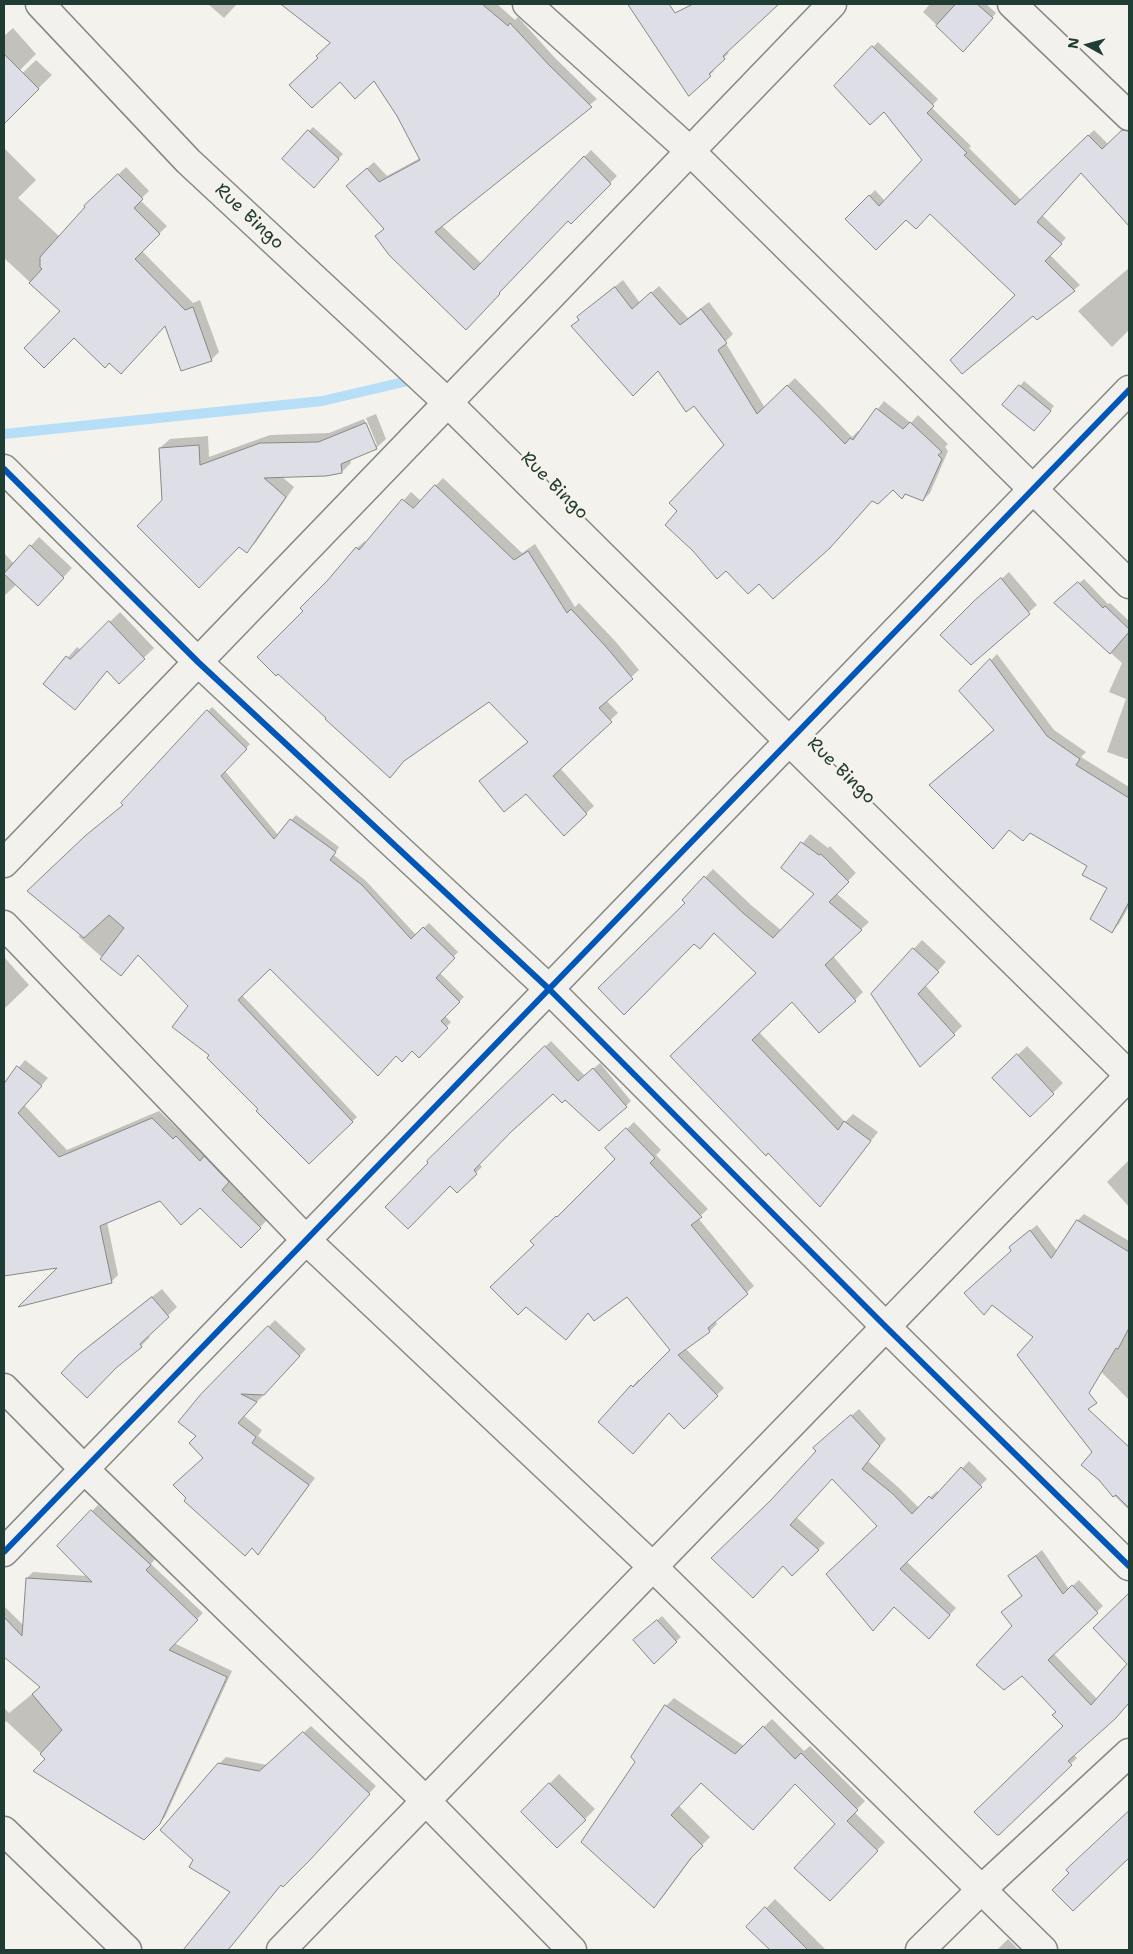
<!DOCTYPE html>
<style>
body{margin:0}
#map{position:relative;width:1133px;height:1954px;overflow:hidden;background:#f4f2ec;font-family:"Shantell Sans",sans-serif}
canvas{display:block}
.frame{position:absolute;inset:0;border:5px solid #1f3d34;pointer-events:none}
.north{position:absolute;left:1063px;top:20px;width:50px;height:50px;-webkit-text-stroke:4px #f7f3e8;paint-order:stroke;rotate:277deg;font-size:14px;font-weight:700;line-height:20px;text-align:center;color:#1f3d34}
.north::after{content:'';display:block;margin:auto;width:18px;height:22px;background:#1f3d34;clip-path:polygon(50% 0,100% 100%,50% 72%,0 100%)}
</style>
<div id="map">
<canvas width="1133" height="1954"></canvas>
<div class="frame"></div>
<div class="north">N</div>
</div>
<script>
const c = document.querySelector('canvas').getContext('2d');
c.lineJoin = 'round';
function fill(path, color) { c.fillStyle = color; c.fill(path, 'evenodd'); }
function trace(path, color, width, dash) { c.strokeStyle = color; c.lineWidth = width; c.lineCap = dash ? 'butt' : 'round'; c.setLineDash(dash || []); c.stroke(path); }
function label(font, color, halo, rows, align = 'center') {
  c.font = font + ' "Shantell Sans",sans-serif'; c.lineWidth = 5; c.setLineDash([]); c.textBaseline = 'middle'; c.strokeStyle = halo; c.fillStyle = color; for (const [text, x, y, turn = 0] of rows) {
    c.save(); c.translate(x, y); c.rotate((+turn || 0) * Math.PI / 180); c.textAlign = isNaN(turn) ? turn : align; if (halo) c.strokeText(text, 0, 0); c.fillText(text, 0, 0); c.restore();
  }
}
fill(new Path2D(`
 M208,4h29l-13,14z
 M283,4h214l18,16 3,-3 37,41 42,41 -156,126 41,39 109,-114 26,26 -46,46 -3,-3 -102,109 -81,-99 -30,-50 19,-17 13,14 33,-18 -22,-43 -24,-36 -55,-21 13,-16z
 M701,4h13l-1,21 23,-21h30l5,5 -45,42 3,2 -17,16 2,2 -25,23 -31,-47z
 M930,4h56l10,9 -33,37 -40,-38z
 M13,28l23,26 -31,31 -1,-49z
 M878,42l60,57 -7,8 40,39 -2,2 52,52 73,-70 14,14 17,-16 4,4v92l-47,-53 -40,44 24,23 -16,17 30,30 -6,5 -58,5 -86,-82 -24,5 -59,1 28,-29 10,11 39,-41 -40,-50 -49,-24z
 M36,60l16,15 -48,47v-31z
 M313,127l30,27 -25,28 -9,-51z
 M4,148l32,32 -18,18 42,39 26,-31 40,-39 23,24 -9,9 27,26 -25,25 51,52 7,-3 19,52 -8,8 -45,-35 -57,36 -48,-50 -57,-53z
 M1129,268v62l-17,17 -34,-36z
 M623,280l17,23 19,-17 29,32 21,-16 24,32 -8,8 40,66 30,-30 57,59 6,-6 2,1 24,-31 27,22 7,-8 30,29 -3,3 3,4 -18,42 -7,7 -17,-7 -4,5 -9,-9 -21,10 -113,83 -80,-71 47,-66 -32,-40 -35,-35 -79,-51 6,-9z
 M1024,381l30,25 -15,19 -19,-39z
 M376,414l10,25 -10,9 -26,11 1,4 -9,9 -61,4 13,11 -38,55 -9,9 -84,-50 -3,-53 10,-9 38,-3 1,21 61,-22 59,-2 35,-14 10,26h3l-11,-27z
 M443,478l79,75 13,-9 40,63 4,-4 37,39 23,28 -33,30 12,13 -58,55 34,38 -30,28 -38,-42 3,-51 -40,-41 -185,-89 53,-63 8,-7 1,1 45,-50 10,9z
 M39,537l33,31 -25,27 -30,-11 -13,12v-43l10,11z
 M1009,572l28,33 -66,58 -21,-36z
 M1084,579l24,25 2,-1 19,18v137l-2,1 -20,-7 19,-53 -17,-7 13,-29 -66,-60z
 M120,612l34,36 -35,34 -11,-12 -33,38 -30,-24 32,-37 4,3z
 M997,654l57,76 32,22 -5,5 48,30v119l-10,18 -7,7 -3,-43 -20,-22 -152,-88 58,-49 -34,-37z
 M212,707l38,37 -25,27 53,64 18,-20 43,32 -5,8 32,26 50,54 13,-12 29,29 -19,20 25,25 -19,19 6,6 -32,34 -7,-6 -142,-82 -28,27 115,122 -48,45 -99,-107 -20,-49 -52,-52 -17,20 -42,-37 45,-132 -1,-2z
 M810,834l18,14 2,-2 26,27 -20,20 33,29 -36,34 30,36 -8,8h-63l-33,32 86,90 8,-8 25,18 -58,73 -148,-149 86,-83 -43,-41 -15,16 -14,-45 -2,-3 29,-31 38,36 31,26 34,-37 -33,-26z
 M922,940l24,22 -21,23 37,41 -8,8 -82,-40z
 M4,957l25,28 -25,24z
 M551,1041l34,35 15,-13 31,38 -5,5 -61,-8 -12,-6 -74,71 3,4 -25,24 -28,-30z
 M1027,1046l36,37 -33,33 -36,-38z
 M25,1060l23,18 -24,27 43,45 92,-39 22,21 3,-2 51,45 -6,7 38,38 -26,27 -41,-41 -39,-7 -54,23 11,53 -7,7 -51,-15 -56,8v-192l1,1z
 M634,1122l27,28 -5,5 52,54 -10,9 56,68 -39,35 2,3 -7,7 -25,17 39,40 -40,39 -14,-15 -70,10 39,-43 2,2 31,-30 -44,-56 -93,-50 -3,-4 85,-82 -10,-11z
 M1129,1160v47l-22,-25z
 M1084,1214l45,27v159l-72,-73 -44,-77 4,-9 20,-16 20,26 21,-31z
 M162,1289l15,18 -29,28 2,2 -9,9h-52z
 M275,1320l31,29 -62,67 18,14 -4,6 57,42 -57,75 -54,-95 -7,-22 5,-41z
 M859,1409l27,30 -18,22 31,27 20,20 18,-17 2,2 30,-32 18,18 -81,82 50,47 -20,22 -42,-24 -15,-80 -46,-49 -37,40 29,26 -33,31 -18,-75 44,-48 4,-10z
 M1109,1435l20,25v50l-46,-45z
 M98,1505l58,53 -5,6 52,49 -29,30 58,28 -67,146 -21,21 -97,-79 -41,-38 -2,3v-16l5,5 33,-27 -38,-31v-49l20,20 3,-48 6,-6 54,4 -29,-30z
 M1042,1550l27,39 10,-9 24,26 -50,47 45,47 31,-36 -5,-65 5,6v97l-56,52 4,4 -78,75 65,-107 -50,-100 9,-31 -13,-19z
 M662,1616l19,21 -27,25 -14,-26z
 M674,1698l70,48 28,-27 32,32 6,-5 55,55 -11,11 31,30 -55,58 7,-76 -42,-41 -93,-1 -23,24 31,31 -11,11 -37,50 -8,8 -17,-144 -4,-5 33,-51z
 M311,1726l65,60 -60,66 -35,32 -63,66h-34l47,-58 -37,-32 25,-96 7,-7 41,8z
 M559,1774l36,35 -38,38 -35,-35z
 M775,1899l51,51h-55l-23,-23z
 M1008,1939l11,11h-22z`), '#0003');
trace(new Path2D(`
 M4,434l318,-33 86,-20`), '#b6def6', 10);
const building = new Path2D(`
 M281,4h201l26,22 2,-3 39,42 43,42 -157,125 39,38 110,-114 27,28 -40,40 -3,-3 -69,72 1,1 -34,36 -77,-75 -14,-19 9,-7 -38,-43 21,-18 12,14 41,-22 -23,-44 -23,-35 -19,18 -15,-17 -28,26 -23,-23 29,-27 -2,-2 14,-13z
 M628,4h41l6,9 18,-9h86l-56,52 2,3 -16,15 2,2 -22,20z
 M956,4h21l16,14 -30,34 -27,-26z
 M872,46l62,60 -7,7 40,40 -3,2 51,50 73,-70 14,14 20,-19 7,1v95l-48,-53 -44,49 25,22 -17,17 30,30 -38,29 -4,-4 -71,58 -12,-14 65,-65 -85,-81 -14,15 -10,-9 -30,30 -31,-31 24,-24 10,11 43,-46 -38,-48 -14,13 -36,-39z
 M4,54l35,35 -35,35z
 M308,130l31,29 -25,29 -32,-29z
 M118,174l25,25 -9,9 26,26 -25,25 50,51 8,-3 19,54 -31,10 -16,-45 -44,48 -12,-11 -4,5 -31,-30 -30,30 -20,-20 36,-37 -31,-28 13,-14 -2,-2v-10l45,-50 -1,-1z
 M615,287l17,22 19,-17 29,33 21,-16 26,34 -9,7 39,64 30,-29 58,59 5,-6 3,2 23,-32 27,21 7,-7 32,30 -4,3 4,4 -19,42 -18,-7 -3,5 -9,-9 -15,14 -6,-3 -42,47 -57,51 -14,-15 -11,10 -22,-23 -9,8 -24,-28 -28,-26 12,-14 -8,-8 55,-58 -30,-39 -8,6 -28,-41 -25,25 -62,-70 8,-6 -2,-3z
 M1019,385l32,26 -17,20 -32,-26z
 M366,423l11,26 -36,15 1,9 -16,3 -62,2 22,19 -39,56 -8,-6 -40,41 -62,-62 25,-26 -3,-52 40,-3 1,20 60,-22 58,-1z
 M435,485l79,75 14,-9 39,62 4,-4 37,40 25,30 -34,29 13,14 -59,54 34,38 -23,22 -38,-42 -22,18 -25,-31 49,-39 -39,-40 -85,59 -14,17 -65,-59 1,-1 -48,-44 -2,2 -19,-19 46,-46 -3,-3 27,-27 29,-34 3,3 43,-51 11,9z
 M30,545l34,33 -26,28 -34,-32z
 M1001,578l29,36 -59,51 -31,-30 35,-35z
 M1078,582l25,26 2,-2 24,23v3l-19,22 -56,-51z
 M109,621l36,38 -26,25 -12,-13 -32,39 -32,-26 23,-28 4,3z
 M990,659l57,77 33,23 -4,6 53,33v104l-17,31 -22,-14 17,-31 -25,-13 5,-9 -57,-33 -7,8 -14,-11 -16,19 -64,-64 65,-55 -35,-39z
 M207,710l40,39 -26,27 53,63 16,-20 46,33 -6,8 32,25 49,54 12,-12 32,31 -19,20 24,24 -19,19 7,7 -29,30 -7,-7 -10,11 -6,-6 -18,20 -108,-107 -32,31 115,122 -44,42 -53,-53 2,-2 -51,-51 2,-3 -37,-28 16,-21 -50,-51 -17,21 -21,-17 24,-31 -15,-13 -25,23 -57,-47 58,-55 38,-31 -2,-2z
 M801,842l18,13 2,-1 28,28 -20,20 33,28 -37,35 31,36 -37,32 -27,-31 -40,38 86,90 6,-9 27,20 -51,66 -52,-54 -2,3 -96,-100 86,-83 -42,-40 -14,16 -6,-5 -70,71 -26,-27 87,-85 -3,-3 22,-24 39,37 30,25 41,-44 -33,-26z
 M913,948l26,24 -21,22 37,41 -35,32 -49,-73z
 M545,1046l33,35 15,-13 34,39 -28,24 -34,-31 -3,3 -9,-9 -41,37 -38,39 3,4 -20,19 -7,-7 -42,43 -23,-22 43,-44 -1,-2z
 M1017,1054l37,40 -24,23 -38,-39z
 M17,1066l25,20 -24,27 41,44 93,-39 21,21 3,-3 24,25 4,-5 25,26 -7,8 39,38 -20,20 -41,-40 -19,17 -21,-24 -60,25 12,57 -94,24 39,-39 -53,8v-192z
 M626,1128l29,30 -5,5 52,54 -11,8 57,69 -40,34 2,4 -32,23 40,41 -34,33 -15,-16 -36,41 -35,-32 33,-37 2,2 37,-37 -43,-53 -33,24 -6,-8 -22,27 -40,-33 -8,8 -28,-28 44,-42 -4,-4 26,-25 1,1 58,-58 -10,-11z
 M1077,1220l52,32v76l-11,21 -2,-1 -27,45 8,10 -9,6 41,38v61l-13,-13 -3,2 -14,-17 -18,-15 11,-13 -75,-97 16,-18 -41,-32 -8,10 -20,-22 47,-42 -2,-4 21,-17 21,28z
 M152,1297l17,20 -29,27 2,3 -26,21 -29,30 -26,-25 17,-18z
 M268,1326l32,30 -36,39 -23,-1 16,8 -19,21 18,14 -4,6 57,42 -51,70 -6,-7 -7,8 -61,-55 2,-3 -13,-13 30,-27 -14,-15 7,-7 -18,-14 23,-28z
 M851,1415l29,31 -18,23 31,25 19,20 17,-18 3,3 29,-32 21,20 -82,82 50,46 -21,24 -35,-32 -21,24 -47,-57 51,-48 -45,-47 -42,46 29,25 -27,26 -9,-10 -30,32 -42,-40 60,-58 45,-49 -3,-3z
 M91,1510l60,55 -5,5 52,50 -29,30 58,27 -67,147 -16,16 -111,-69 12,-12 -5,-5 22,-24 -30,-36 8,-7 -36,-30v-40l18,19 4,-58 66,4 -35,-36z
 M1036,1556l27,38 9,-9 26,28 -50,47 43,45 36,-41 -34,-36 36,-35v110l-14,16 -47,42 4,4 -73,70h-2l-23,-23 89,-86 -11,-11 4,-3 -34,-36 -18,14 -28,-25 36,-39 -11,-14 21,-16 -14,-20z
 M657,1620l20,22 -23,22 -21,-24z
 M665,1705l70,49 28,-28 32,33 6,-6 57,57 -11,11 31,30 -48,50 -36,-33 41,-44 -40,-40 -42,46 -52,-47 -30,32 32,31 -12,12 -37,50 -73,-66 54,-80 -4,-5z
 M303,1732l67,62 -60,66 -27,27 -2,-2 -53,65h-45l47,-58 -41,-25 4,-7 -33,-30 58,-67 41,8z
 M549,1783l37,37 -29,28 -36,-36z
 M1129,1811v47l-56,53 -21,-21 17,-17 -3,-3z
 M765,1907l43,43h-38l-24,-23z`);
fill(building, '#dedfe6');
trace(building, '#848985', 1);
const street = new Path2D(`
 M40,4l148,157 260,242 341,338 340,334
 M527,4l163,147 439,433
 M1012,4l117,112
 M4,469l194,193 351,327 337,338 243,239
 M4,863l828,-859
 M4,925l302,315 347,327 390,383
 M4,1388l80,81 342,332 146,149
 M4,1552l1125,-1162
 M4,1831l123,119
 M281,1950l848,-874
 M920,1950l62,-61 147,-136`);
trace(street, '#848985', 31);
trace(street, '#f2f1ed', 28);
trace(new Path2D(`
 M4,469l194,193 351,327 337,338 243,239
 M4,1552l1125,-1162`), '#0057b8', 6);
label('18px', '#1f3d34', '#f7f3e8', [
 ["Rue Bingo",249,217,43],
 ["Rue Bingo",554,486,45],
 ["Rue Bingo",841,771,44]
]);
</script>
